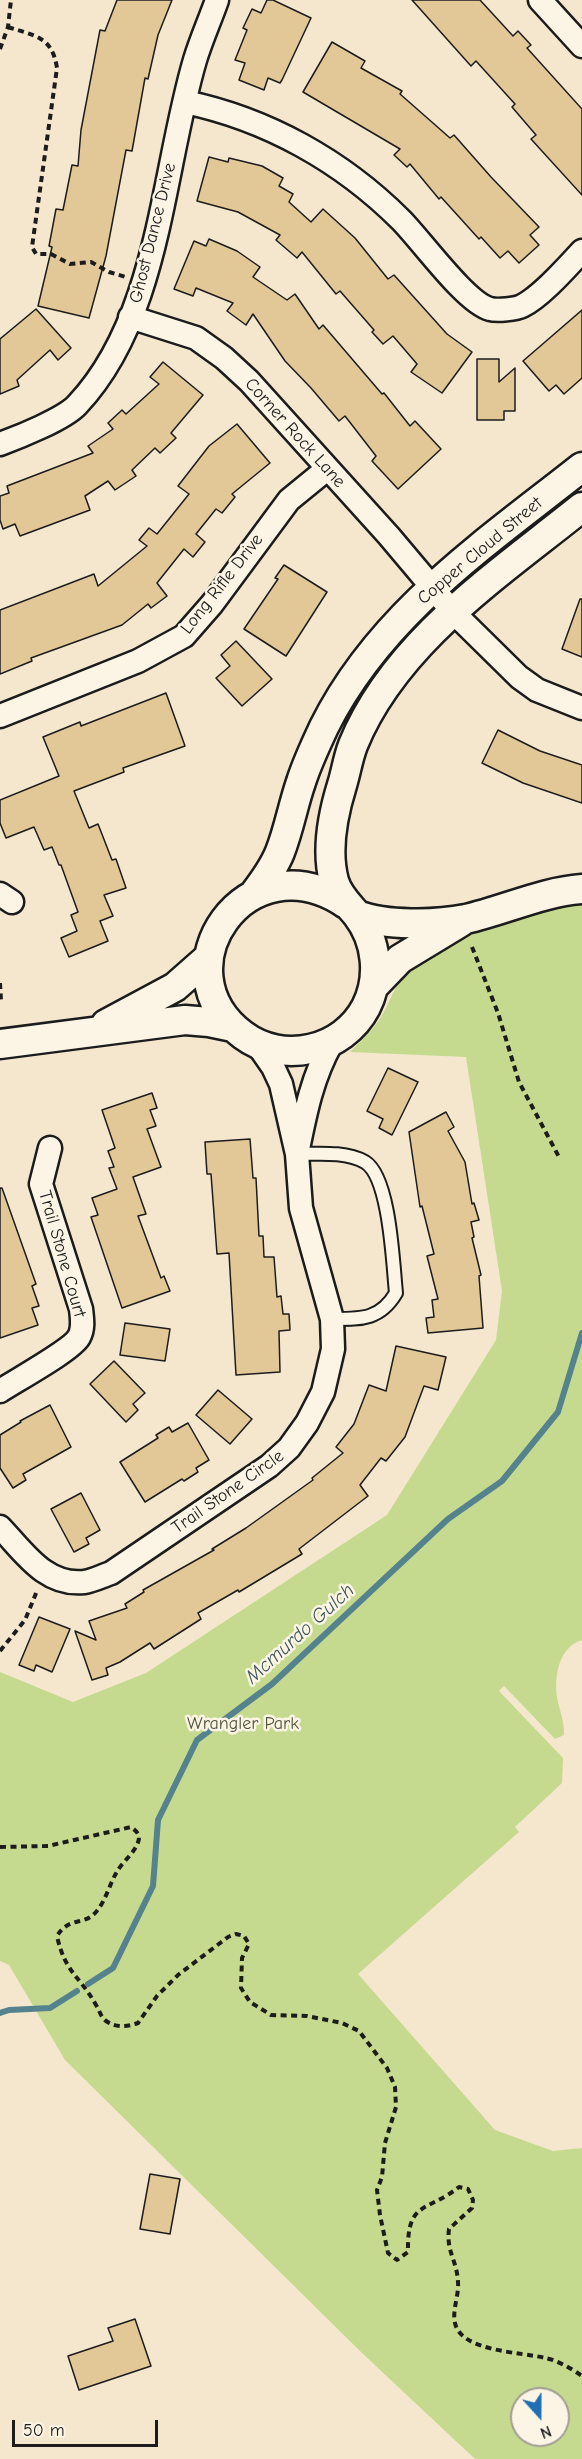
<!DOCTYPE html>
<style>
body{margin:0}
#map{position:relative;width:582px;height:2459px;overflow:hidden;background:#f4e7ce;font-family:"Comic Neue",sans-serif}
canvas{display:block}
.north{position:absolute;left:510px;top:2387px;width:60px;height:60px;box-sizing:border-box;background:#fcf5e5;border:2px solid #a29e95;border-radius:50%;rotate:159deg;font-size:16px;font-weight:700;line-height:24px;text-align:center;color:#1c1c1c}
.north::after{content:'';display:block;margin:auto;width:21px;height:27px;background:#1f6fb2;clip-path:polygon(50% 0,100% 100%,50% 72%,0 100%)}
.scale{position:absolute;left:12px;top:2420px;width:146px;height:27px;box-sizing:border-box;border:3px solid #1c1c1c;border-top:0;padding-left:8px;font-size:18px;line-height:21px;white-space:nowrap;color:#1c1c1c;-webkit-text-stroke:4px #fcf5e5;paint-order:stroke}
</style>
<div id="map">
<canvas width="582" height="2459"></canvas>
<div class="north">N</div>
<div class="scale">50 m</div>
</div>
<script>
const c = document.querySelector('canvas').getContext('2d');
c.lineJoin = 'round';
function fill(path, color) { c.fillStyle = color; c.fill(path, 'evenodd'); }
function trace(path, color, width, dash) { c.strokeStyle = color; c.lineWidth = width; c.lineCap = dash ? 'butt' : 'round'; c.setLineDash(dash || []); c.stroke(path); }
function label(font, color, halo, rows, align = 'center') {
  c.font = font + ' "Comic Neue",sans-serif'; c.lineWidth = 5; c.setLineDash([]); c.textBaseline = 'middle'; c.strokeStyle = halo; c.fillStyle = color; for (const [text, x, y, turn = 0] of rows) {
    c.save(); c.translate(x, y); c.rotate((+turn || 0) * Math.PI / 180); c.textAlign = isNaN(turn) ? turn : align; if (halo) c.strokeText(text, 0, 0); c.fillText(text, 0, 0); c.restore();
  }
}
fill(new Path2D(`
 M582,904v736c-23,7 -28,36 -25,57 2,12 8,26 7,38l-9,4 -51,-53 -5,5 64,67 -1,25 -47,44 4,5 -161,142 137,156 58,21 29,-3v311h-107l-113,-106 -297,-293 -56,-95 -9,-4v-289l73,30 73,-29 241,-158 109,-175 6,-49 -36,-234 -116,-5c11,-11 22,-21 31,-35 9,-15 15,-34 26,-48 29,-37 129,-57 175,-65zM522,2399h36v36h-36z`), '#c6da8f');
trace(new Path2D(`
 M88,1984l25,-16 40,-82 5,-66 39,-80 75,-56 176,-165 54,-38 56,-69 24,-79
 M0,2013l9,-3 41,-2 27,-17`), '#54828d', 6);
const building = new Path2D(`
 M117,0h55l-14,35 -10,44 -3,-1 -13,73 -6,-1 -20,106 -17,62 -51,-12 14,-59 -3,-1 7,-37 7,1 9,-45 6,1 3,-36 19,-100 5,1z
 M267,0h6l38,18 -29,62 -2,3 -12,-5 -4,12 -25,-10 6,-17 -10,-3 12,-30 -4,-2 9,-19 9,4z
 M412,0h68l33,36 5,-5 13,14 -4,3 55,61v86l-51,-56 5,-4 -24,-28 3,-3 -39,-43 -5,5z
 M332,42l33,19 -4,7 41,23 -2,3 50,44 4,-3 37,42 48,50 -9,8 9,10 -20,18 -11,-12 -8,7 -19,-21 -2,2 -38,-42 -2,2 -29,-35 -3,3 -13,-12 6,-6 -97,-57z
 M209,157l19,5 1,-4 33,8 21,12 -4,8 14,8 -4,8 22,20 12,-13 32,29 33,41 6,-4 53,59 25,18 -30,41 -31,-21 6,-8 -24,-28 -10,8 -11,-12 2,-2 -34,-39 -4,3 -34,-42 -5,6 -21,-18 4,-5 -42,-23 -41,-11z
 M209,239l28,12 23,16 -7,10 34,23 8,-6 24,35 4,-4 59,69 2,-1 26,33 5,-5 26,28 -43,40 -26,-28 4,-5 -31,-40 -6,5 -28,-33 -26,-27 -32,-47 -7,11 -19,-14 6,-8 -37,-15 -3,8 -19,-7 20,-48 12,5z
 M36,309l35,39 -13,12 -8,-10 -33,30 2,6 -19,8v-55z
 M582,310v68l-18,16 -8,-9 -7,6 -26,-30z
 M477,359h22v23l16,-14v43h-11v9h-27z
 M163,362l40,33 -32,38 5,5 -16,15 -5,-5 -23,22 4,6 -21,14 -7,-9 -23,15 5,14 -70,26 -5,-12 -12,5 -3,-9v-24l9,-3 -2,-7 86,-33 -5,-7 25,-17 -5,-6 14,-13 4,4 33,-30 -9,-7z
 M237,424l33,39 -38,31 3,3 -13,16 -6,-4 -20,25 9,8 -12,15 -9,-8 -27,34 10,13 -16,12 -3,-4 -26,21 -91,33 1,3 -32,13v-64l94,-36 4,12 49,-40 -8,-6 10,-12 8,6 32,-40 -11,-8 31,-40z
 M284,565l43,27 -41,64 -42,-27 34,-50 -3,-1z
 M580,599h2v58l-20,-8z
 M236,641l36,38 -30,27 -26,-28 14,-12 -9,-11z
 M166,693l19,53 -62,22 1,4 -50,19 15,37 9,-4 14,36 4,-1 10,29 -22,7 9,21 -13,5 8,20 -39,16 -8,-19 16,-7 -6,-16 7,-3 -17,-47h-2l-7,-18 -8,3 -10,-23 -28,11 -6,-15v-23l59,-24 -16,-39 37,-15 1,4z
 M498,730l42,21 42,14v38l-59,-20 -41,-20z
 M388,1068l30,14 -26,53 -13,-7 4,-9 -16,-8z
 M152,1093l5,15 -7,2 6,16 -9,3 14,38 -28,10 13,37 -8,2 23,62 3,-2 6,15 -48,17 -31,-91 7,-2 -6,-17 25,-9 -8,-21 5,-1 -6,-16 7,-3 -13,-38z
 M446,1112l8,15 -6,4 17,31 7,42 2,-1 5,17 -8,2 3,15 -2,1 9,37 -2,1 4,52 -55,5 -2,-15 8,-1 -2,-17 6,-1 -11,-43 7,-2 -12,-48 -2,1 -11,-75z
 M250,1139l3,39h3l3,58h4l1,21h10l3,40 4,-1 2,18h6l1,16 -11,1 1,41 -44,3 -7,-122 -12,1 -6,-80h-4l-2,-32z
 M0,1188h2l34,96 -4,2 7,20 -7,2 6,17 -38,13z
 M125,1323l45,6 -5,32 -45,-6z
 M396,1346l50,11 -8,33 -14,-4 -19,51 -19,24 -5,-3 -21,27 8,11 -69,53 3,5 -63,38 -1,-2 -40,23 3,6 -47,30 -4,-6 -30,19 -14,6 2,7 -16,5 -17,-49 21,9 -7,-19 38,-13 -2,-4 19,-12 -1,-2 71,-40 -2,-1 34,-21 67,-48 -1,-2 31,-25 -7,-6 18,-23 15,-39 17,6z
 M114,1361l31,32 -12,11 5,6 -12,12 -36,-38z
 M218,1390l34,29 -22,25 -34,-29z
 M50,1405l21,42 -48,27 3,6 -13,8 -13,-20v-33l21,-13 -1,-1z
 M188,1423l21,37 -13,8 2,4 -14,9 -2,-2 -37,23 -25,-40 38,-24 -2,-3 13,-8 3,5z
 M81,1493l19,37 -14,8 3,6 -15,8 -23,-43z
 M39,1617l31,12 -18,43 -16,-7 -2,6 -15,-6z
 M150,2174l30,5 -10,55 -30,-5z
 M135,2319l16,47 -72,24 -11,-34 45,-15 -5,-13z`);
fill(building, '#e2c797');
trace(building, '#1c1c1c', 1.5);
const service = new Path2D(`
 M297,1154c21,0 48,-3 68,8 25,15 28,103 31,131 -16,27 -35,26 -64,26`);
const minor = new Path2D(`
 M540,0l42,46
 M185,102c82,17 157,59 216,118 20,20 65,83 89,89 7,2 26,0 32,-3 19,-9 45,-39 60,-55
 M130,317l66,21 28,20 25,23 140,155 64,76 66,65 18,13 45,18
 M0,444c19,-7 64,-25 77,-39 83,-88 85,-234 118,-345 6,-20 15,-40 22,-60
 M0,716l138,-55 46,-25 28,-32 77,-104 38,-31
 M0,894l12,8
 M257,1044l16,23 8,17 16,70c8,-40 15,-77 35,-112
 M0,1391c15,-10 72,-41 79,-54 5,-9 3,-19 2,-28l-40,-125 9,-36
 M0,1527c24,25 45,59 84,55 8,-1 18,-6 27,-9l158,-107 20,-18 18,-25 16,-31 10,-43 -1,-30 -31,-111 -4,-54`);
const tertiary = new Path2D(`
 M254,894c10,-13 20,-27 26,-42 9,-23 13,-47 21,-70 6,-19 15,-38 23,-55 56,-113 162,-184 258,-260
 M346,904c-99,-67 -190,66 -103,131 40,30 100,16 123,-28 15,-30 11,-66 -9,-92 -9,-11 -19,-20 -23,-34 -8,-30 -1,-67 8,-96 4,-13 6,-27 11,-40 42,-103 146,-171 229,-238
 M357,915c29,11 79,10 109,4 39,-9 76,-27 116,-30
 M374,986l26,-27 61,-37
 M106,1024l69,-37 34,-30
 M0,1044l185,-24 24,2 24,5`);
trace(service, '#1c1c1c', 16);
trace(minor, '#1c1c1c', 27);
trace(tertiary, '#1c1c1c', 33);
trace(new Path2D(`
 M8,27c27,9 44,9 49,41l-25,179 4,7h15l19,10 21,-2 18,10 17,5
 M0,49l8,-22 3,-27
 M472,947l26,66 21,69 40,75
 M0,983l1,18
 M0,1651l25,-31 12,-29
 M0,1847l48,-1 83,-19c4,3 8,6 8,11 -1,12 -15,22 -21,32 -8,12 -12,31 -22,42 -12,14 -27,4 -39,24 8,37 23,40 39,69 4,6 4,11 10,16 10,7 21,6 32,2l19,-27 21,-21 50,-38 8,-3 8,2 5,8 -7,14 -1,30 9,14 21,13 36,1 35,7 17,8 28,37 8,19 1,20 -11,36 -3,34 -5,13 3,25 8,38 9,7 11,-8c-1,-52 18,-39 51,-65l9,2 5,11 -1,8 -23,21c-3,23 8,31 9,53 1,14 -6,28 -3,41 6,29 67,29 90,35 12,2 27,11 37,18`), '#1c1c1c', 4, [6, 4.5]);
trace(service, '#fcf5e5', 12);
trace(minor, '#fcf5e5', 22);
trace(tertiary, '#fcf5e5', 28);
label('18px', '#1c1c1c', '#fcf5e5', [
 ["Ghost Dance Drive",153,233,-76],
 ["Corner Rock Lane",295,433,48],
 ["Copper Cloud Street",480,551,-40],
 ["Long Rifle Drive",222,584,-52],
 ["Trail Stone Court",62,1254,74],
 ["Trail Stone Circle",228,1492,-35]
]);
label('18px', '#4f553e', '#fcf5e5', [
 ["Wrangler Park",243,1724]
]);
label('italic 20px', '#3d585e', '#fcf5e5', [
 ["Mcmurdo Gulch",300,1634,-42]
]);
</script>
